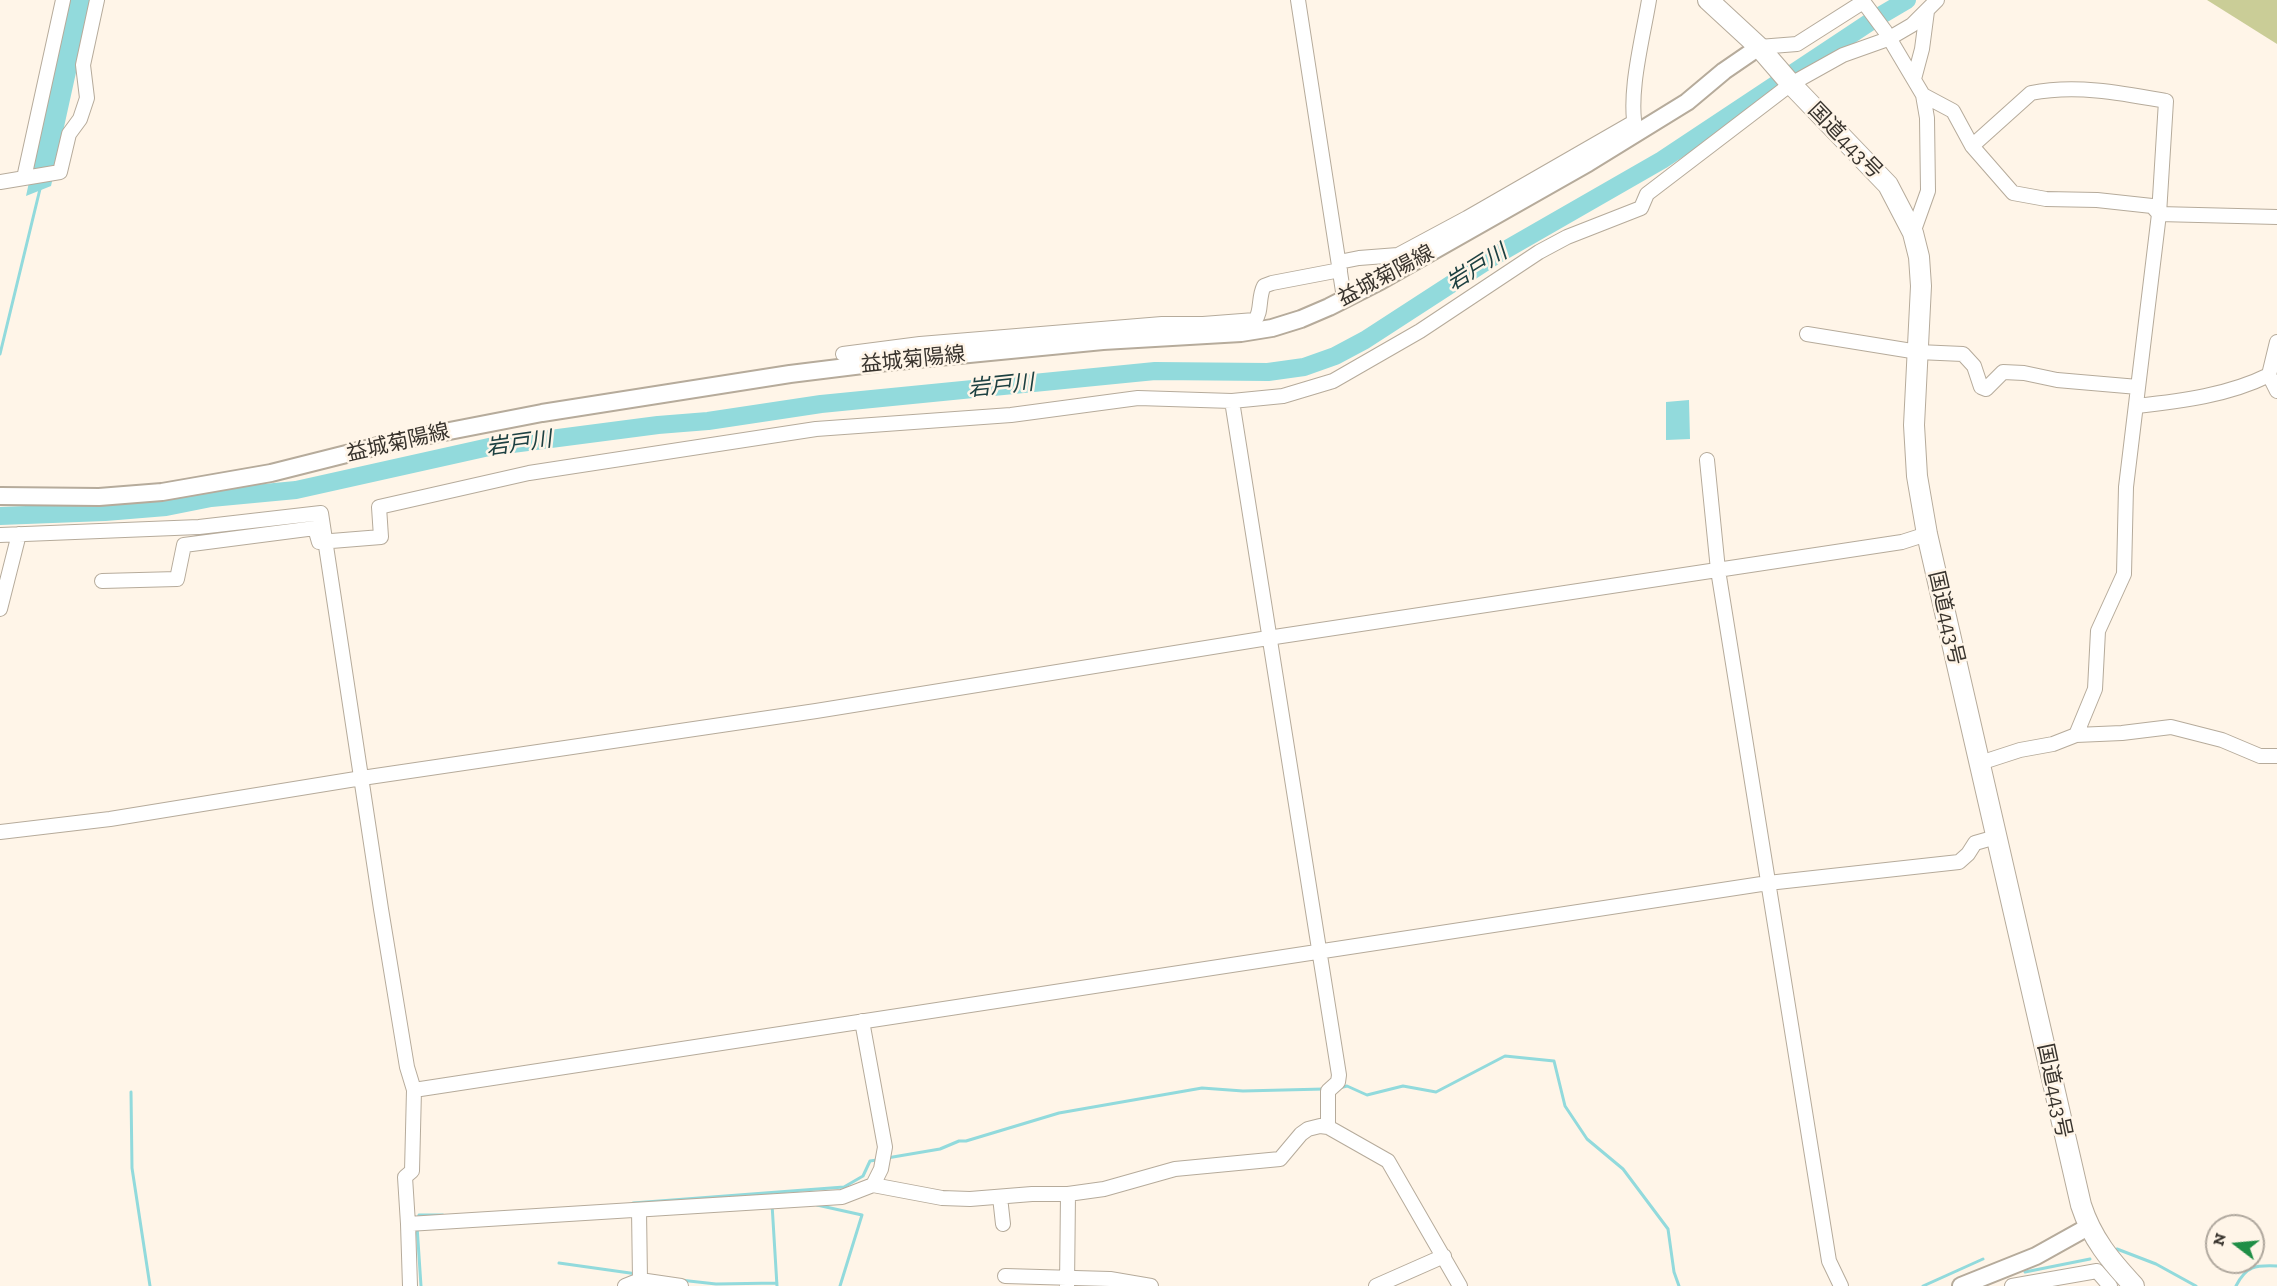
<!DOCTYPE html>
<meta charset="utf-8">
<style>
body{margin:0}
#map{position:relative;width:2277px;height:1286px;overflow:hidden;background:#fff5e8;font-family:"Zilla Slab",serif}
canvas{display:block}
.north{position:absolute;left:2205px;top:1214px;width:60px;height:60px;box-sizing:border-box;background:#fff5e8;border:2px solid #b0a89e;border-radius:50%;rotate:286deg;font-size:16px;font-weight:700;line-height:24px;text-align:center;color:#39342e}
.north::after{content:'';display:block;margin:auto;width:21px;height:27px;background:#1f8e46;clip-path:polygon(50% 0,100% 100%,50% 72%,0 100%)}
</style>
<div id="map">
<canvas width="2277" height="1286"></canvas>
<div class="north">N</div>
</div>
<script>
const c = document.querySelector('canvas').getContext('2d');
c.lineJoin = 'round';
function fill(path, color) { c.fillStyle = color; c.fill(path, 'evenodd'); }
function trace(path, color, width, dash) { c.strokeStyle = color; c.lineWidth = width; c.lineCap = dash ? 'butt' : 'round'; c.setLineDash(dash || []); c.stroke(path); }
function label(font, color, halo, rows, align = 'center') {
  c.font = font + ' "Zilla Slab","Noto Sans JP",serif'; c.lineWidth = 5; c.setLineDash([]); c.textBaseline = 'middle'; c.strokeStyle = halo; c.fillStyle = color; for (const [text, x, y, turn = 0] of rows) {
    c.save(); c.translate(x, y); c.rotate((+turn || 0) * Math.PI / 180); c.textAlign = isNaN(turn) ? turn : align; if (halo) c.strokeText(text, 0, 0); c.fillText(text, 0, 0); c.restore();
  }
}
fill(new Path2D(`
 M2207,0h70v44z`), '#cacd97');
fill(new Path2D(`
 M69,0h23l-41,186 -25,10z
 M1689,400l1,39 -24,1v-38z`), '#92dadc');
trace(new Path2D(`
 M0,354l40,-165
 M1339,1088l8,-2 20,9 36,-9 33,6 69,-36 49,5 11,45 22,33 36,30 45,60 6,43 5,14
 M131,1092l1,76 18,118
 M887,1158l53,-9 19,-8h7l93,-28 143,-25 41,3 81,-2
 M633,1203l211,-16 19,-11 7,-15 7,-1
 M772,1204l5,82
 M817,1205l45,10 -22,71
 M418,1220l1,-5h24
 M417,1226l4,60
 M2117,1249l39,15 40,22
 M559,1263l78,11
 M2025,1272l65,-13
 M680,1280l36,4 61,-1
 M1923,1286l60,-27
 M2236,1286c10,-20 19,-21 41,-20`), '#92dadc', 3);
trace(new Path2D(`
 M0,516l105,-4 61,-5 45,-9 85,-8 193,-43 169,-22 50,-4 113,-17 334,-33 113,1 36,-5 31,-11 30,-16 128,-83 169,-97 211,-140 34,-20`), '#92dadc', 18);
const minor = new Path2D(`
 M1298,0l46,298
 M1862,0l23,31 38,64 4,23 1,73 -15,42
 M1759,47l38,-3 66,-42
 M1914,79l8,-30 5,-38
 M1923,95l30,16 19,35 41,47 33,6 51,1 55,6 7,8 118,3
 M1636,131c-9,-35 7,-94 13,-131
 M1972,146l59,-53c45,-9 91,0 135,8l-7,113 -33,273 -2,87 -26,57 -3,58 -19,46
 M24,178l39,-178
 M0,182l60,-10 9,-38 11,-15 7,-21 -4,-33 14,-65
 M1339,262l20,-4 39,-3 69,-37 167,-96
 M1807,334l111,18 45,2 11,12 7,21 5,2 17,-17 21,1 33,7 81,7
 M2277,342l-8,33 8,16
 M843,354l77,-10 242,-20h41l52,-4c7,-8 3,-23 9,-34l8,-3 68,-13
 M1232,401l107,674 -1,7 -10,9v36
 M2137,406c45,-5 92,-11 132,-31
 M1707,460l11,110 111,691 12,25
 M0,535l199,-8 122,-14 60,396 26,158 7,23 -2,81 -7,6 3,47 434,-27 31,-12 69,13 28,1 62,-5h36l36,-5 71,-20 105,-10 21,-25 7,-5 12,-3 8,1 60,34 72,125
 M102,581l75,-2 7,-34 131,-17 4,14 62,-5 -2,-30 150,-34 287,-44 195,-14 127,-17 94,3 51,-5 50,-15 87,-50 119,-79 28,-15 74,-29 6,-14 144,-110 52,-29 45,-16 24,-14 25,-25
 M0,609l19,-75
 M1980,763l40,-13 33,-6 23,-9 46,-2 49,-6 51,13 38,16h17
 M0,832l110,-13 252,-41 454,-67 452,-73 634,-96 25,-8
 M862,1021l23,126 -4,22 -8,16
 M414,1090l1354,-207 191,-21 9,-8 7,-11 21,-6
 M1000,1197l3,27
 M639,1210l1,70 41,6
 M408,1224l2,62
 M1005,1276l105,3 41,7
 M625,1286l15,-6
 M1067,1286l1,-92
 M1376,1286l68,-30
 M2012,1286l85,-15 13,15`);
const major = new Path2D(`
 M0,496l99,1 63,-5 109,-19 127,-32 144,-28 248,-39 97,-12 216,-21 138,-8 31,-5 29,-9 28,-12 51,-26 208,-118 99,-61 37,-31 35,-24
 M1961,1286l75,-30 52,-29`);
const highway = new Path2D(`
 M1708,0l51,47 32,37 97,101 25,48 6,24 2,29 -7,139 3,51 10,58 154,671c11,34 29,55 53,81`);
trace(minor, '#b6ab9b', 16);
trace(major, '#b6ab9b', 20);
trace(highway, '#b6ab9b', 22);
trace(minor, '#fff', 14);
trace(major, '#fff', 16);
trace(highway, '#fff', 20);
label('21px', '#39342e', '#fff5e8', [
 ["国道443号",1845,141,46],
 ["益城菊陽線",1386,276,-28],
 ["益城菊陽線",913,360,-6],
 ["益城菊陽線",398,443,-13],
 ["国道443号",1946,618,77],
 ["国道443号",2054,1091,78]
]);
label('italic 22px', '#1c4041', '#fff5e8', [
 ["岩戸川",1477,268,-32],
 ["岩戸川",1001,386,-6],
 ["岩戸川",519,444,-8]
]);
</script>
